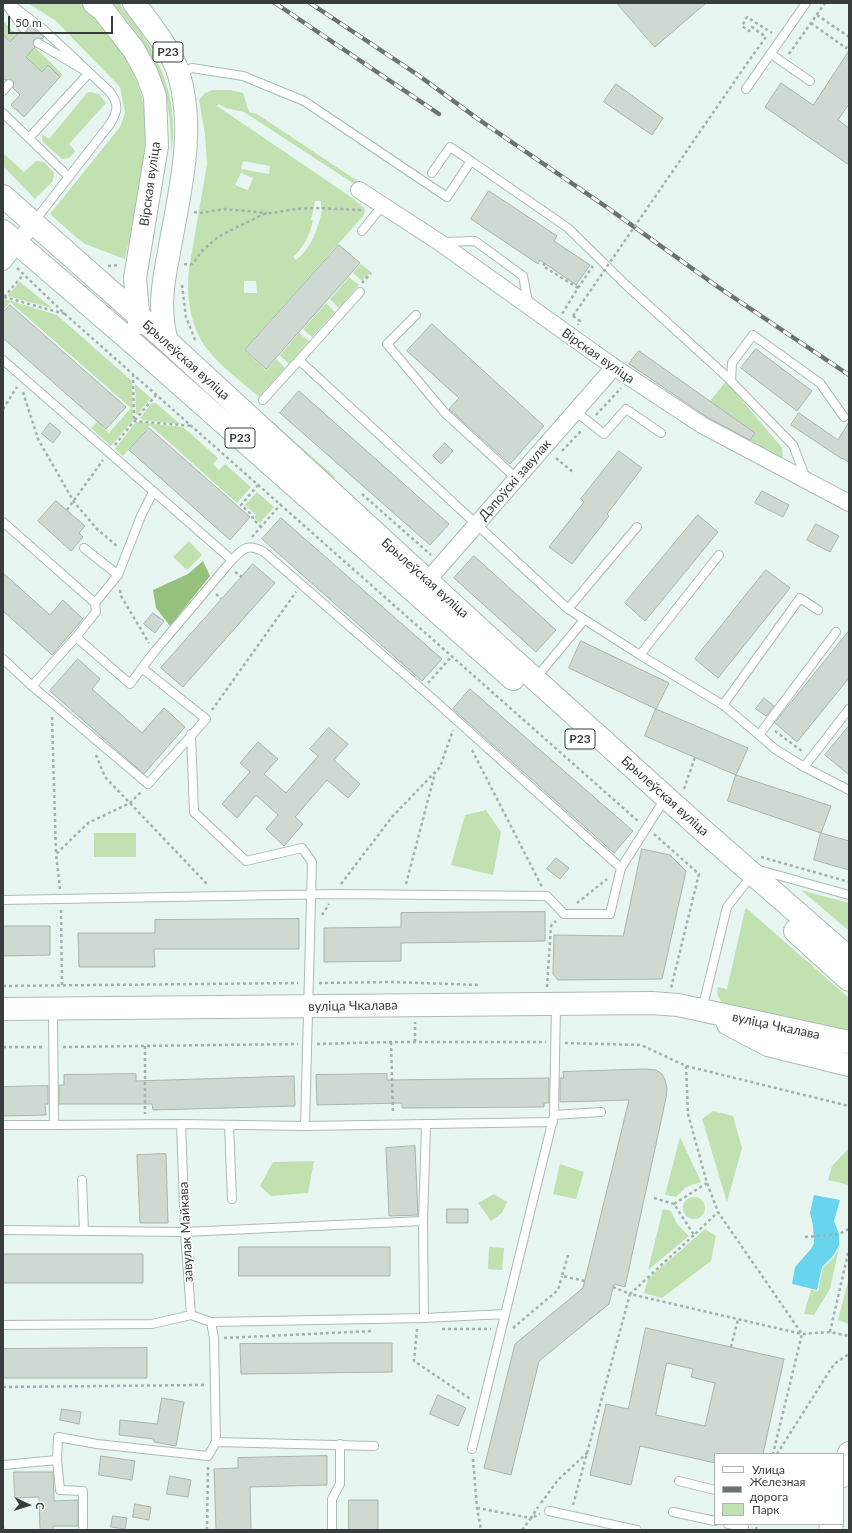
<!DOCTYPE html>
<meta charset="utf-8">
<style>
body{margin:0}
#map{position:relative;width:852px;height:1533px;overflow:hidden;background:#e7f6f1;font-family:Lato,sans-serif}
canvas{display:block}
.frame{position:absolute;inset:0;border:4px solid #373d3c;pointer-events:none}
.legend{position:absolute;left:714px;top:1453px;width:130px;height:72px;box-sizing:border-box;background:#fff;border:1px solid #afb1b1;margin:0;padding:5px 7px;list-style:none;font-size:12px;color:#373d3c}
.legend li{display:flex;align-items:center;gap:8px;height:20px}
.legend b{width:20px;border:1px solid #afb1b1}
.north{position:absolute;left:8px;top:1485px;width:40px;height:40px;-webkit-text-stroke:3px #fff;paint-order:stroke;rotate:94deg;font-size:11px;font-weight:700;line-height:16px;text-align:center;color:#373d3c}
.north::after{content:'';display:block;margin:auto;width:14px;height:18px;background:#373d3c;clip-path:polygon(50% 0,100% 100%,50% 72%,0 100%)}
.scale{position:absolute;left:8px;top:16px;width:105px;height:18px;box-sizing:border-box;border:2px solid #373d3c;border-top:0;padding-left:5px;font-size:12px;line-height:14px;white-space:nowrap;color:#373d3c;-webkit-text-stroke:3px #fff;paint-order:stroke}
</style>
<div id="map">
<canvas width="852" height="1533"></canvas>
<div class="frame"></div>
<ul class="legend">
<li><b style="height:5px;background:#fff"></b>Улица</li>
<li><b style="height:5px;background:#6b7371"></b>Железная дорога</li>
<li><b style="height:11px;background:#c1e1b1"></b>Парк</li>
</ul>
<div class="north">С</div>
<div class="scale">50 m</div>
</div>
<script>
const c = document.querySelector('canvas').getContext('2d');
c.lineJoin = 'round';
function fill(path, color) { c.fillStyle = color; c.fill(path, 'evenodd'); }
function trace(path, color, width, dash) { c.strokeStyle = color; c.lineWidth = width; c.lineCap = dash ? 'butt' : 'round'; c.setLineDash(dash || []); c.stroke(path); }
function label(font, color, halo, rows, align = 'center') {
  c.font = font + ' Lato,sans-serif'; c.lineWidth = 3; c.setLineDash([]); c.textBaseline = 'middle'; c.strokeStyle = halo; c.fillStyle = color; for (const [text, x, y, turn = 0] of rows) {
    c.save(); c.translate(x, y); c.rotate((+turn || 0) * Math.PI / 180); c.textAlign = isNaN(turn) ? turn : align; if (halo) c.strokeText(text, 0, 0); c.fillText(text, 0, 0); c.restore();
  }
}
fill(new Path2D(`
 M28,3h52c28,27 55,60 63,99 7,30 -1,64 -6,94 -4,21 -7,42 -12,63l-40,-15 -8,-6 -27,-24 70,-87 5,-14 -5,-26 -64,-66z
 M112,3h7c37,44 62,93 52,152 1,-68 -15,-101 -59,-152z
 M3,21l29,29 3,-3 26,26 1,3 -2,1 -12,-12 -6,7 -39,-38z
 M213,90h17l13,3 6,19 8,2 105,70 -3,3 -115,-75 -18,-4 -7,-4 -2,2 134,91 14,12 -1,6 -120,135 22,20 10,-11 9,9 -26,29c-17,-15 -39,-31 -52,-48 -17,-22 -21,-54 -18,-80l18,-105 -2,-30 -6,-34 6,-7zM243,161l27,5 -1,8 -28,-5zM241,173l12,5 -5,12 -13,-5zM315,201h6v8l1,1c-4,19 -10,37 -26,50l-3,-3c11,-10 17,-22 20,-37h-2zM244,281h12l1,12h-13z
 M90,92l9,2 7,9 -37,41 6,7c-3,5 -6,8 -13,8l-18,-16 -2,-3v-6l7,5 38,-46z
 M3,153l21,19 12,-11 8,1 10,11 -1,8 -18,18 -32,-33z
 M361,264l10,8 -9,9 -9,-8z
 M349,277l10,8 -20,23 -9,-9z
 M20,282l32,26 -45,-12z
 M5,299l52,16 75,66 1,39 -22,26 -20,-18 6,-6 12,11 22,-25 -121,-106 -7,8v-9z
 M326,303l9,9 -23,25 -9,-8z
 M299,333l10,8 -20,23 -9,-9z
 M203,360l132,117 -3,4z
 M726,381l56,67 1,11 -37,-14 9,-12 -45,-32z
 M135,384l16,14 -14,17 -1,-1z
 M152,403h4l24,21 -37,-4 -3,-2z
 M136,422l47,5 35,31 -5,6 6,6 6,-6 26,23 -14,16 -87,-78 -27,31 -8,-7z
 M257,492l17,15 -14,16 -6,-5 2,-3 -11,-10z
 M189,541l13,14 -15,15 -14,-13z
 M486,810l15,22 -8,43 -42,-10 14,-50z
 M94,833h42v24h-42z
 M801,890l48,13v28z
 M746,908l103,90v34l-126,-28c-4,-6 -7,-10 -5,-17l9,2 18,-79z
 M713,1111l20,5 9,32 -15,54 -25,-83z
 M680,1137l21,45 -15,5 -10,10 -11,-2z
 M849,1148v37l-21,-5 4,-14z
 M314,1161l-6,32 -37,3 -11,-10 13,-24z
 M560,1164l24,8 -8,27 -23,-5z
 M494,1194l13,8 -5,11 -11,8 -13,-18z
 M683 1208a11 11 0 1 1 22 0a11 11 0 1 1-22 0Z
 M663,1209l8,2 6,13 12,12 -41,34z
 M705,1229l11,7 -5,25 -49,37 -18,-5 4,-14z
 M489,1247l15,1 -2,22 -14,-1z
 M839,1248l-9,41 -16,26 -10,-1 7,-24 7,1 5,-23 11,-11z
 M849,1278v46l-11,-4z`), '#c1e1b1');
fill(new Path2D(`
 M203,561l7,15 -40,50 -14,-18 -3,-18 35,-16z`), '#95c17d');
fill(new Path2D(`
 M814,1195l26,5 -6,21 5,13v12l-6,10 -11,11 -5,23 -25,-6 3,-17 16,-18 3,-6 -1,-18 -3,-12z`), '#69d4ee');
const building = new Path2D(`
 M617,3h89l-51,44z
 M27,24l17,13 -2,2 -4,-1 -4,2 -1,3 2,4 -9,10 16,15 6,-7 12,12 -36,40 -13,-12 9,-10 -7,-7 1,-6 -4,-3 -5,1 -2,-2v-44l7,8 9,-10 4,1 3,-1 2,-4z
 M849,51v53l-11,16 11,8v37l-84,-58 16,-24 32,22z
 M616,84l47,34 -11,17 -48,-33z
 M489,191l68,45 -3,5 36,24 -14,20 -36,-25 -2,4 -67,-45z
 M339,245l21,18 -94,106 -21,-19z
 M10,305l116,102 -20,22 -103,-91v-25z
 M432,324l112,102 -34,38 -61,-55 10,-11 -52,-47z
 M756,349l56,42 -15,20 -56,-43z
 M639,351l116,82 -5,7 -43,-23 -78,-53z
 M299,391l150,133 -19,21 -150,-132z
 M799,413l39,27 11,-18v40l-7,-4v1l-51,-34z
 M50,423l11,9 -8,11 -11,-9z
 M149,428l101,89 -20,23 -101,-90z
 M445,443l8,8 -12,13 -8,-8z
 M619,451l23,17 -35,46 2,2 -37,48 -23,-17 35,-45 -3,-3z
 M762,491l27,14 -6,12 -28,-14z
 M56,501l29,25 -6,7 4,4 -12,14 -33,-30z
 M698,515l20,17 -73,89 -20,-18z
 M281,518l161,141 -20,22 -160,-142z
 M816,524l23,12 -9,16 -23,-12z
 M474,556l82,74 -20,22 -82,-74z
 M253,564l22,19 -92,104 -22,-19z
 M766,570l24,18 -72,90 -23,-19z
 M3,573l47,42 13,-15 20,19 -31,36 -49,-44z
 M153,613l11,8 -9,12 -11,-9z
 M849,631v47l-52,64 -22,-19z
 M581,641l88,42 -13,26 -87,-41z
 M78,659l22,20 -8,10 50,44 22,-25 21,19 -41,47 -94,-83z
 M470,689l163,142 -19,22 -161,-144z
 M764,698l10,8 -8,10 -10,-7z
 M656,709l92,39 -12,27 -91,-39z
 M849,726v49l-24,-20z
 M329,728l19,16 -14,16 26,24 -12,14 -21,-18 -32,37 8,7 -19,22 -18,-17 12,-14 -22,-20 -19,23 -15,-14 28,-32 -10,-9 18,-21 20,17 -14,15 22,19 32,-37 -8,-7z
 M736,775l95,31 -10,27 -93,-32z
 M821,833l28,8v29l-35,-10z
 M642,849l28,6 16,16 -24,108 -104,1 -5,-6 1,-39 69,1z
 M556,858l13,10 -9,11 -13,-10z
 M545,912v29l-144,2v18l-77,1v-34l77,-1v-14z
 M299,919v30h-145l1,18h-76l-1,-34h77v-13z
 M3,926h47v29l-47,1z
 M646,1069l10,1 6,4 3,6 2,8 -1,10 -41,189 -11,-3 -5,20 -70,57 -28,114 -27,-7 31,-124 68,-56 46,-188 -69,2v-24h4l-1,-6z
 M136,1074v7l158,-5 1,30 -142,4 -1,-6h-93v-19h5v-10z
 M387,1074v6l162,-2v25h-5v4l-142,1v-5l-85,2 -1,-30z
 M48,1086v18h-3l1,11 -43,1v-29z
 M415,1146l3,69 -29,1 -3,-68z
 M166,1154l2,69h-28l-3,-68z
 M447,1209h21v14h-21z
 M239,1247h151v29h-151z
 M3,1254h140v29h-140z
 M646,1328l138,31 -21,95h-48v9l-75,-17 -9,39 -41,-10 16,-71 22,5zM667,1363l26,6 -2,8 24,6 -10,43 -49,-11z
 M337,1343h55v29l-151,2 -1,-30z
 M147,1348v30h-144v-29z
 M438,1395l28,13 -8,18 -28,-12z
 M162,1398l22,4 -8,44 -22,-4v-3l-35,-4 1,-15 37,4z
 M62,1409l19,3 -2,12 -19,-4z
 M101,1456l34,5 -3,19 -33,-5z
 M327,1456v29l-77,2 1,43h-35l-2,-61 24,-1v-10z
 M14,1472h39l1,29 24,-1v26h-25v4h-13l-1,-33 -24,1z
 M170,1476l21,4 -3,17 -21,-3z
 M349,1500h29v30h-29z
 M135,1504l16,3 -2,13 -16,-3z
 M113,1516l14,2 -2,11 -14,-2z`);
fill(building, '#cdd9d1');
trace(building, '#a8b4ac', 1);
const lane = new Path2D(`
 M9,3l34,26 67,63c9,12 8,19 0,32l-77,99
 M6,4l17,24
 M771,54l39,27
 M180,73l12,-5 51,8 61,25 143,96 24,-36 97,67 58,57 99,90 68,70 13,34
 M746,89l60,-86
 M3,91l6,-7
 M3,113l66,64
 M29,138l60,-65 -51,-30
 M432,173l18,-26 21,14
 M362,231l20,-25
 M444,242l31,-1 48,35 6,31
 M360,292l-61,68 269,249 72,46 83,50 36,30 77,-103
 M416,315l-29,29 58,69 71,65
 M3,360l229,200c11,-12 16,-17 32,-8l169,147 188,169
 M731,381l1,-18 21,-28 67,48 24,34
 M263,400l36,-40
 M575,411l29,23 22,-25 35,24
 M3,522l92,81 23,-28 23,-59 12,-24
 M84,548l34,27
 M568,609l69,-82
 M640,655l79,-100
 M3,659l29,27 116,98 58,-65 -64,-51 -12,16 -54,-47 20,-25 -1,-9
 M142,668l13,-17 77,-91
 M536,678l48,-58
 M32,686l44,-49
 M723,705l77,-107 18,12
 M191,734l3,78 52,49 56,-13 10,14 -7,264
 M759,735l16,14 29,18 45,-58
 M804,767l45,23
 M759,870l90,25
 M3,900l332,-6 212,2 17,18h46l11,-46 38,-60
 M53,1010l1,115 127,-1 4,108 6,83
 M702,1010l25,-103 18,-23
 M554,1115l2,-111
 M181,1124l124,2 248,-4
 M3,1125h51
 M229,1125l3,74
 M82,1180l2,51
 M423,1221l3,-96
 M3,1230l182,2 238,-11 1,97
 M191,1315l20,7 213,-4 81,-4
 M3,1325l149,-1 39,-9
 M216,1442l158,4
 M472,1449l82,-334 47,-3
 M3,1465l54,-5
 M679,1481l36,9
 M549,1511l88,19
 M673,1512l42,9
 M728,1524l16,3
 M83,1530v-39l-23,-1 -3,-30 1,-23 39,7 111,12 8,-14 -2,-104 -3,-16
 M332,1530v-31l8,-15v-40`);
const street = new Path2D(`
 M359,190l80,52 175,125 88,58 147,78
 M3,262l30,-39
 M420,589l194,-222`);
const secondary = new Path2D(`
 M3,1009l649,-6 26,2 171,37
 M728,1024l40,21 81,20
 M843,1476l6,-23
 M830,1530l2,-6`);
const primary = new Path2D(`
 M94,3l9,7 31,40 13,24 8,22 2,50 -22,132 4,45
 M134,3c14,19 39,49 45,72 17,57 0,119 -10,177 -6,30 -11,59 -2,89
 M3,196l164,145 339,312 193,174 150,131
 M3,231l146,126 364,322
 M795,931l54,49`);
trace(lane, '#acbbb6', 10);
trace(street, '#acbbb6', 18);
trace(secondary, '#acbbb6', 24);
trace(primary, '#acbbb6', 24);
trace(new Path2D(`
 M817,15l32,22
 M811,23l35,25 3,-4
 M789,54l36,-51
 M750,59l16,-22 -14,-10 -3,4 -7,-5 5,-9 25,16
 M194,212l5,1 26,-4 42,4
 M545,263l-2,3 35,22 -16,26
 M184,264l6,1 3,-2 9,-12 16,-14 13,-7 33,-16 32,-5 20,-1 46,2
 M108,266l11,-1
 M17,268l49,47 573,507
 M362,283l9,-10
 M182,285l4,32 10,25
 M578,288l15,-22
 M4,297l61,17
 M4,297l19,-22
 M573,316l7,5 -2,4
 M133,374l1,47
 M23,392l15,47 36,63 23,27 21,18
 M3,409l14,-22
 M596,415l25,-27
 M135,420l21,-25
 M115,445l19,-24 58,5
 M562,451l20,-21
 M556,458l18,15
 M258,485l-17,20 11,10 1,4 8,8
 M362,494l69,61
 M67,510l36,-50
 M252,537l29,-33
 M235,572l7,5
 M120,590l1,6 28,47
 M216,594l5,5
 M428,683l24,-27
 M212,710l84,-118
 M52,717l4,137
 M775,731l28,21
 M472,750l70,137
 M96,755l9,22 103,108
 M684,789l11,-32
 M654,834l45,40 -28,114
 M761,857l88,25
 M341,884l51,-67 48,-50 13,-37
 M406,884l29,-111
 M60,889l-4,-35 32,-31 42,-20 12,-12
 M577,903l30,-24
 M61,910l1,75
 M322,915l7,-11
 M319,983l72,-1 89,3
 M3,986l295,-3
 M547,987l4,-61 5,-5
 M391,1042l2,72
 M415,1042v-20
 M565,1043l76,2 45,21 163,40
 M317,1044l74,-2h155
 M145,1046v68
 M3,1047h41
 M63,1047l235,-3
 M686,1066l2,48 19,69 11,29 84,122 -29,120
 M707,1183l-33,21 20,31 24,-23
 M654,1198l20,6
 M805,1237l34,-3 10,-5
 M568,1255l-6,21 23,5
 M613,1287l17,7 64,-59
 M513,1328l45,-38 4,-14
 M417,1329l-3,32 58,39
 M442,1329h49
 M830,1332l19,-83
 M224,1338l149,-7
 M731,1347l7,-28
 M3,1387l201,-2
 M777,1454l57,-90 15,-10
 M473,1459l4,49 4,22
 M541,1503l17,-23 30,-28
 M573,1505l57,-211 172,40 28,-2 19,4
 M477,1508l54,10 7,-11
 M3,1527v3
 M207,1530l1,-63
 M522,1530l9,-12 9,-4
 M756,1530l1,-6`), '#a4b0ac', 2.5, [3, 3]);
trace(lane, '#fff', 8);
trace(street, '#fff', 16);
trace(secondary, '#fff', 22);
trace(primary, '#fff', 22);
const rail = new Path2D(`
 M275,3l164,111
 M310,3l108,72 60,44 127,87 113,81 131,88`);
trace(rail, '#6b7371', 4.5);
trace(rail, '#fff', 3, [9]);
trace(new Path2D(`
 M573,316l177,-257`), '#a4b0ac', 2.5, [3, 3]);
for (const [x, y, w] of [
 [168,52,30],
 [240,438,30],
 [580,739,30]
]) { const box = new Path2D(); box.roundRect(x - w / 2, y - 10, w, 20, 3); c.fillStyle = '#fff'; c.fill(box); trace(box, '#373d3c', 1); }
label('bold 12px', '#373d3c', null, [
 ["Р23",168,52],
 ["Р23",240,438],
 ["Р23",580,739]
]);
label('13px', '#373d3c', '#fff', [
 ["Вірская вуліца",150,184,-82],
 ["Вірская вуліца",598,356,35],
 ["Брылеўская вуліца",186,360,42],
 ["Дэпоўскі завулак",515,480,-49],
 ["Брылеўская вуліца",425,578,42],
 ["Брылеўская вуліца",665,796,42],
 ["вуліца Чкалава",353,1006,-1],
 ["вуліца Чкалава",776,1026,12],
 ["завулак Майкава",186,1232,-93]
]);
</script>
